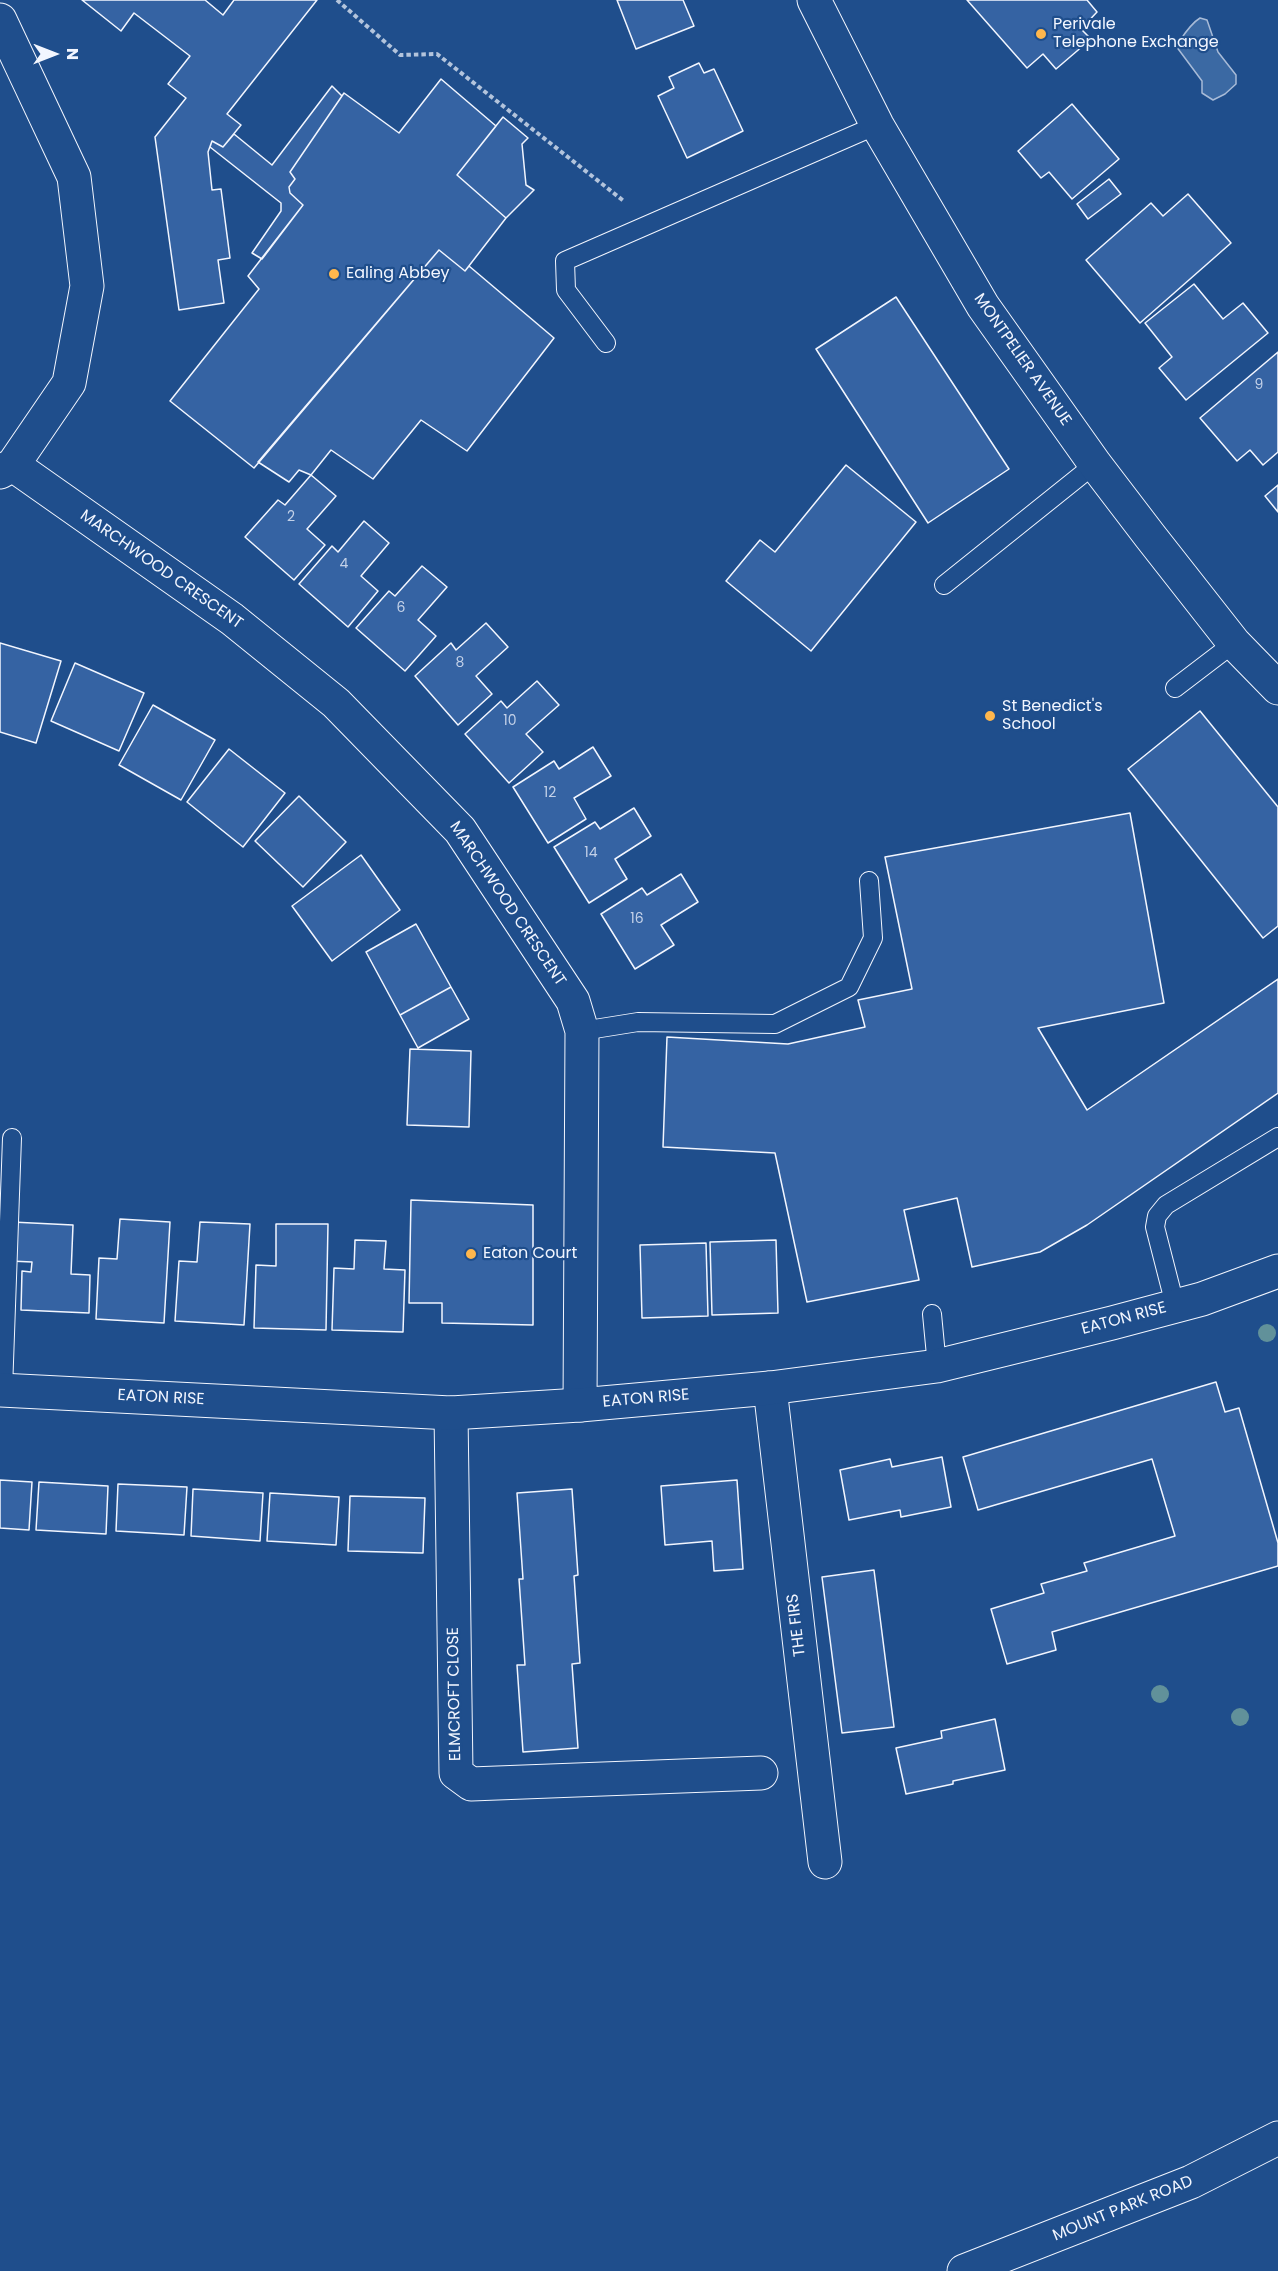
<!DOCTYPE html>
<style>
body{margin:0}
#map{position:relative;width:1278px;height:2271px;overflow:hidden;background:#1f4e8c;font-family:Poppins,sans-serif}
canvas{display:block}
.north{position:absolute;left:24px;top:24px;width:60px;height:60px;-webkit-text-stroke:4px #1f4e8c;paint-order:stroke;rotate:90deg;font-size:16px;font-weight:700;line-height:24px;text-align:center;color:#f2f6ff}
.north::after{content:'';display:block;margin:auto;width:21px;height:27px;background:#f2f6ff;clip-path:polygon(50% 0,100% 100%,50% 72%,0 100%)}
</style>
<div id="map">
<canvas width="1278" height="2271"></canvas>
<div class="north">N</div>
</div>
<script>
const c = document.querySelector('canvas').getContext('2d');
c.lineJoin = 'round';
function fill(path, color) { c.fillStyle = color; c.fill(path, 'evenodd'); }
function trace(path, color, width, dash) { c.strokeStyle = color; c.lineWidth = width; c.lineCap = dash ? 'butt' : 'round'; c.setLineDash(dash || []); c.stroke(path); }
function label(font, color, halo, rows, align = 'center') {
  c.font = font + ' Poppins,sans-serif'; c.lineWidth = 4.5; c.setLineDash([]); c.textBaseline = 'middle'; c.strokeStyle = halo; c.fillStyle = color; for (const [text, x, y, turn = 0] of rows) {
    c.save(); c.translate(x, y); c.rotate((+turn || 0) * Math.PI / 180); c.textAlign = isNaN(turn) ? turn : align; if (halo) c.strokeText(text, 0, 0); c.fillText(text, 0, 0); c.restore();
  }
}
const water = new Path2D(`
 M1200,18l7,2 11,32 18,23v9l-11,10 -12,6 -11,-7v-12l-26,-35c7,-10 14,-22 24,-28z`);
fill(water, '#3b69a3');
trace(water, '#a8bbd7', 1.5);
const building = new Path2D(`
 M82,0h123l18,15 11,-15h83l-90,114 14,11 -18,22 -11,-6 -4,11 4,38 9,-1 9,69 -12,2 6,43 -45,7 -24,-173 31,-39 -18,-14 22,-28 -56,-43 -13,18z
 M617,0h66l11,26 -58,23z
 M967,0h120l10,12 -16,17 10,10 -35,30 -13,-15 -16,14z
 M699,63l5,10 10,-4 29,62 -56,27 -29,-62 16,-8 -5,-11z
 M441,79l55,47 -39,49 49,43 -41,53 -26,-21 -185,218 -84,-67 89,-112 -11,-13 55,-71 -13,-12 -1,-6 6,-8 -5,-7 54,-79 55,40z
 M332,86l10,10 -52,76 5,7 -6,8 1,6 13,12 -41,54 -10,-6 29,-42v-8l-71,-56 2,-6 11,6 11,-13 38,31z
 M1072,104l47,55 -47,40 -23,-27 -8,6 -23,-27z
 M503,117l25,21 -6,6 4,41 8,5 -28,28 -49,-43z
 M1109,179l12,15 -33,25 -11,-15z
 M1188,194l43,49 -91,80 -54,-63 65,-57 12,13z
 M439,250l26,21 4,-5 85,72 -87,113 -46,-31 -48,59 -42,-29 -20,25 -12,-5 -10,12 -31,-20z
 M1194,284l29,35 20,-16 25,30 -82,67 -27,-32 13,-11 -27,-34z
 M896,297l113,172 -81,54 -112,-174z
 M1278,352v100l-15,13 -13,-15 -13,11 -37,-43z
 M846,465l70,57 -105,129 -85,-70 34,-41 15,12z
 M311,475l25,21 -29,33 18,16 -31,35 -49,-43 33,-37 7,5z
 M1278,485v27l-13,-16z
 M364,521l25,22 -28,33 17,15 -30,36 -49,-43 33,-38 6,6z
 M422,566l25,21 -29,33 18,16 -31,35 -49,-43 33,-37 6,5z
 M486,623l22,24 -32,29 16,18 -34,31 -43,-49 36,-33 5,7z
 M0,643l61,18 -25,82 -36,-11z
 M75,663l69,30 -25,58 -68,-30z
 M537,681l22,24 -33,29 17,18 -34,31 -44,-49 36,-33 6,7z
 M153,705l62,35 -34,60 -62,-35z
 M1200,711l78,96v119l-15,12 -135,-169z
 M593,747l18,29 -37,22 12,21 -38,24 -35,-56 41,-26 5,8z
 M229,749l56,44 -42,54 -56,-45z
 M299,796l47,46 -43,45 -48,-46z
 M634,808l17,28 -36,23 12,20 -38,24 -35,-56 41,-25 5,7z
 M1130,813l34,190 -126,25 49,82 191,-131v114l-191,132 -47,27 -68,15 -15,-69 -53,12 15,70 -112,22 -32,-149 -112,-6 4,-110 121,7 77,-17 -7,-27 54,-11 -27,-132z
 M361,855l39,55 -68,51 -40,-55z
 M681,874l17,28 -37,23 13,20 -39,24 -34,-55 41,-26 5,7z
 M416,924l35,63 -51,28 -34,-63z
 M451,987l18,32 -51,29 -18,-33z
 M410,1049l61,2 -2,76 -62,-2z
 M411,1200l122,5v120l-91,-2v-20h-33z
 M120,1219l50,3 -6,101 -68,-4 3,-61 18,1z
 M12,1222l61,3 -2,49 19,1 -1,38 -68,-3 1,-39 9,1 1,-10 -22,-1z
 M200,1222l50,2 -6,101 -69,-4 4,-60 18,1z
 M276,1224h52l-2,106 -72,-2 2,-63 20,1z
 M355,1240l31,1 -2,28 21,1 -2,62 -71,-2 2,-62 20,1z
 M776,1240l2,73 -66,2 -2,-73z
 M706,1243l2,73 -66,2 -2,-73z
 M1216,1382l9,30 14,-4 39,135v23l-226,66 4,18 -49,14 -16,-55 53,-16 -3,-9 46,-13 -3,-8 91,-27 -23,-77 -174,51 -15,-53z
 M942,1457l9,50 -50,10 -1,-7 -51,10 -9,-50 50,-11 2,8z
 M0,1480l32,2 -3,48 -29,-2z
 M737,1480l6,89 -29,2 -2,-30 -47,4 -4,-59z
 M39,1482l69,4 -2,48 -70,-4z
 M118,1484l69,3 -3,48 -68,-4z
 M193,1489l70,4 -3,48 -69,-5z
 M572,1489l6,86 -4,1 6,87 -8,1 6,84 -55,4 -6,-87h8l-6,-86h4l-6,-86z
 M270,1493l69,4 -3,48 -69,-4z
 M350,1496l75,2 -2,55 -75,-2z
 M874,1570l20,157 -52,6 -20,-156z
 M995,1719l10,51 -52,11v3l-47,10 -10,-46 46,-10 -1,-7z`);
fill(building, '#3563a3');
trace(building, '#f2f6ff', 1.5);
const lane = new Path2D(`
 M606,343l-40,-53 -1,-29 312,-136
 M944,585l151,-121
 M1175,688l59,-45
 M582,1031l56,-9 137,2 74,-37 24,-49 -4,-57
 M1175,1305l-20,-78 2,-11 9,-11 112,-68
 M932,1314l5,52
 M3,1390l9,-252`);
const street = new Path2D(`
 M814,0l63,125 106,181 112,158 55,72 84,107 44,45
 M0,20l74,157 13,109 -18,97 -56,82 -13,7
 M13,465l219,154 104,84 124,127 113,171 9,30 -2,374
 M770,1388l55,474
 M451,1413l5,360 15,11 290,-11
 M964,2271l227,-89 87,-44`);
const secondary = new Path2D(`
 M0,1390l451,23 129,-8 190,-17 167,-22 175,-43 90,-24 76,-28`);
trace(lane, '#f2f6ff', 20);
trace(street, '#f2f6ff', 35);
trace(secondary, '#f2f6ff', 35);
trace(new Path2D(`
 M337,0l63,55 37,-1 188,148`), '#b3c4dc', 4, [4.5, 3]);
trace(lane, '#1f4e8c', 18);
trace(street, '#1f4e8c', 33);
trace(secondary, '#1f4e8c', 33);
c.fillStyle = '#61919a';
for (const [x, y] of [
 [1267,1333],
 [1160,1694],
 [1240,1717]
]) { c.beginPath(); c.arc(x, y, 9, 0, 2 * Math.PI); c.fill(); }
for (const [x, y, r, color] of [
 [1041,34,6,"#ffb74d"],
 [334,274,6,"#ffb74d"],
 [990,716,6,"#ffb74d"],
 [471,1254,6,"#ffb74d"]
]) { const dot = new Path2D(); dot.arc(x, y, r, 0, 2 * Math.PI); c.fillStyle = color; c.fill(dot); trace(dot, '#1f4e8c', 2); }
label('14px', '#c3d1e8', null, [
 ["9",1259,385],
 ["2",291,517],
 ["4",344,564],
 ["6",401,608],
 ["8",460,663],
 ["10",510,721],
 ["12",550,793],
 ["14",591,853],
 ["16",637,919]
]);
label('16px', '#f2f6ff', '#1f4e8c', [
 ["Perivale",1053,25],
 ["Telephone Exchange",1053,43],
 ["Ealing Abbey",346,274],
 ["St Benedict's",1002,707],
 ["School",1002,725],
 ["Eaton Court",483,1254]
], 'left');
label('16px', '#f2f6ff', '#1f4e8c', [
 ["MONTPELIER AVENUE",1022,360,55],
 ["MARCHWOOD CRESCENT",161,570,35],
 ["MARCHWOOD CRESCENT",507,904,56],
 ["EATON RISE",1124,1319,-15],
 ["EATON RISE",161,1398,3],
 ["EATON RISE",646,1399,-5],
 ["THE FIRS",797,1625,-97],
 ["ELMCROFT CLOSE",455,1694,-91],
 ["MOUNT PARK ROAD",1123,2209,-22]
]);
</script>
